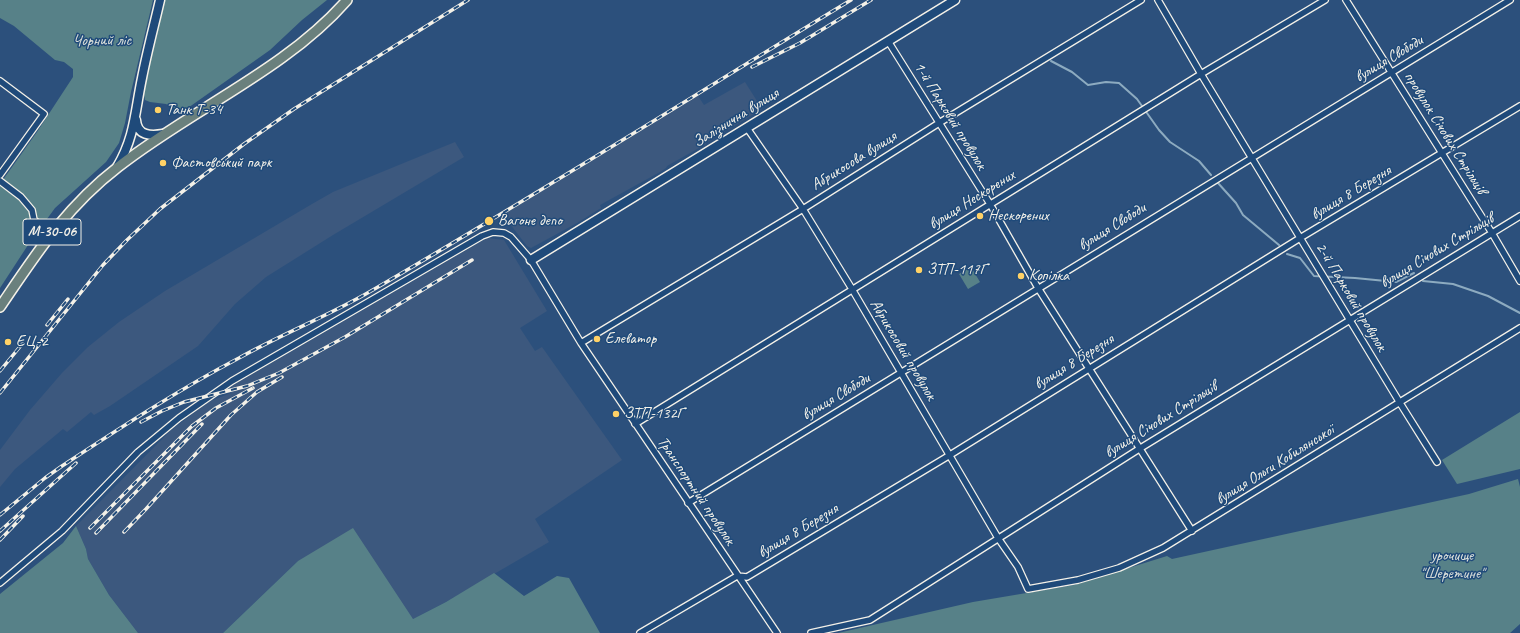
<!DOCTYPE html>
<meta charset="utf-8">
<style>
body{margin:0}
canvas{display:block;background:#2c507c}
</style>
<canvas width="1520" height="633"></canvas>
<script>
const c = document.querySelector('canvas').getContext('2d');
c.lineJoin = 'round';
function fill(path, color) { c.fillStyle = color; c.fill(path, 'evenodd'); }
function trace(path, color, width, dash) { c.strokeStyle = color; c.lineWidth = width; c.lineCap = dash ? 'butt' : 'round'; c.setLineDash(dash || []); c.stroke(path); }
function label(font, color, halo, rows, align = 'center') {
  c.font = font + ' Caveat,sans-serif'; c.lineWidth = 3; c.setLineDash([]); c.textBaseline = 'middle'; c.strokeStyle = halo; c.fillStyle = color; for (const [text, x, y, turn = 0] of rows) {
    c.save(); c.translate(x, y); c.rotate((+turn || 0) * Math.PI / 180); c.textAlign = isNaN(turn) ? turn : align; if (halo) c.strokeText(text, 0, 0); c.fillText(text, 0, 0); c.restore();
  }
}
fill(new Path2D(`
 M745,82l17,27 -56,34v1l-39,22 -1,2 -6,4 -60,33 1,3 -24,15 -46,25 -4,-2 -24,-31 195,-119 6,9z
 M455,142l9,15 -131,78 -67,42 -31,27 -37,42 -88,60 -16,9 -3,-3 -24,20 -4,-3 -48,40 -15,18v-37l30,-40 32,-37 26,-26 31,-25 46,-31 147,-87 21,-12z
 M487,238l17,2 43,71 -27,17 15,23 7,-4 80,113 -87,59 14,23 -103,60 -33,17 -115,-58 -75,72h-85l-29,-38 -21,-36 -2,-10 -10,-23 95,-96 39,-29 21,-8 1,-7z`), '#3c587e');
fill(new Path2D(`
 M0,0h153l-22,92 -6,31 -6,20 -13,19 -51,46 -27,37 -28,43v-104l37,-52 36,-55v-8l-9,-7 -9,-2 -41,-34 -14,-8z
 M164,0h163l-25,20 -32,30 -85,60 -6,1 -13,-7 -16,-2 -5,-2 -1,-5 2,-14z
 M971,267l9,15 -12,7 -9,-15z
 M1520,412v57l-63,15 -15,-24z
 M1518,479l2,8v137l-10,9h-672l135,-31 101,-17 93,-29 5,3 297,-65z
 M76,526l10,23 2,10 21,36 29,38h-138v-39l63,-51z
 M353,528l60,91 33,-17 48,-29 30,23 33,-20 12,2 31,55h-377l75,-72z`), '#578188');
trace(new Path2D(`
 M1051,61l21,11 16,13 18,-3 13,1 18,16 22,31 11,12 29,19 12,14
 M1218,183l18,20 7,12 36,30
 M1287,254l13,4 14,18 41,2 41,4 18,-9
 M1423,281l30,3 35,12 32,17`), '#8dabc0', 2);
const street = new Path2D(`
 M1158,0l43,74 199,329 37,59
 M1346,0l146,233 28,48
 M888,41l102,163 48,84 154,243
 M0,81l44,33 -44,61
 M747,128l56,81 49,80 146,249 20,29 10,22 50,-9 41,-12 44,-20 357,-220
 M0,181l21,16 11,13 2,10 17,13
 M581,343l222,-134 136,-86 202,-123
 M635,424l566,-350 124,-74
 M688,503l822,-503
 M0,583l62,-52 76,-79 41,-34 53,-37 250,-145 11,-4 11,1 7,4 20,23 50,83 196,290
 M640,633l97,-57 10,1 203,-122 350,-217 220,-132
 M811,633l59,-13 269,-171 381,-233`);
const secondary = new Path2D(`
 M136,120c1,16 15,16 27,14
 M117,167c18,-30 18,-56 25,-89 5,-26 12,-52 18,-78
 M531,260l424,-260`);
const primary = new Path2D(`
 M0,307c36,-53 66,-100 118,-140 72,-57 168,-97 229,-167`);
trace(street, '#f4f1e8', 8);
trace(secondary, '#f4f1e8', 11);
trace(primary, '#f4f1e8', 12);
trace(street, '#1f4a7a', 5.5);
trace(secondary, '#1f4a7a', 8);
trace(primary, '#6a807d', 9);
const rail = new Path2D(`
 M752,67l48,-24 71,-43
 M47,325l21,-26
 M0,371l23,-28
 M0,393l103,-128 24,-25 33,-31 84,-65 50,-35 174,-109
 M141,422l21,-11 22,-9 63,-16 32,-13 66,-36 127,-77
 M0,515l45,-37 17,-12c58,-38 116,-76 177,-108 43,-24 89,-42 132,-67 162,-94 320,-194 480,-291
 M90,528l102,-102 24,-18 37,-20
 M0,531l76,-68
 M124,532l22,-23 85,-94 26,-23 25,-15
 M96,533l106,-109
 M0,540l23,-24`);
trace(rail, '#f4f1e8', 3.5);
trace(rail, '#1f4a7a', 2, [6]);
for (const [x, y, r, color] of [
 [158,110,4,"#ffd166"],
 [163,163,4,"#ffd166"],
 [980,216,4,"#ffd166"],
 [489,221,5,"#ffd166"],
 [919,270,4,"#ffd166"],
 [1021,276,4,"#ffd166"],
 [597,339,4,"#ffd166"],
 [8,342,4,"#ffd166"],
 [616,414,4,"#ffd166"]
]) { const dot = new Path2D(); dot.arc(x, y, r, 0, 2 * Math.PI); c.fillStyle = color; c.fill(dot); trace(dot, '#1f4a7a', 1.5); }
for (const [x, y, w] of [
 [52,232,58]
]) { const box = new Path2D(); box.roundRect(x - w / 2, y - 13, w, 26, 3); c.fillStyle = '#1f4a7a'; c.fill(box); trace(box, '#f4f1e8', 1); }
label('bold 15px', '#f4f1e8', null, [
 ["М-30-06",52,232]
]);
label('16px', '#dce0da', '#1f4a7a', [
 ["Чорний ліс",102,41],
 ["урочище",1452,556],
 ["\"Шеретине\"",1452,574]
]);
label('16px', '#f4f1e8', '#1f4a7a', [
 ["вулиця Свободи",1389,59,-31],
 ["1-й Парковий провулок",950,116,58],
 ["Залізнична вулиця",736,118,-32],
 ["провулок Січових Стрільців",1445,133,58],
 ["Абрикосова вулиця",854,161,-32],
 ["вулиця 8 Березня",1351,193,-31],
 ["вулиця Нескорених",972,200,-32],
 ["вулиця Свободи",1112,227,-32],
 ["вулиця Січових Стрільців",1437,251,-31],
 ["2-й Парковий провулок",1351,297,59],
 ["Абрикосовий провулок",903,350,59],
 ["вулиця 8 Березня",1074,362,-32],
 ["вулиця Свободи",836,397,-31],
 ["вулиця Січових Стрільців",1161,420,-32],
 ["вулиця Ольги Кобилянської",1275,465,-32],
 ["Транспортний провулок",696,491,56],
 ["вулиця 8 Березня",798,531,-31]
]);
label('16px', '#f4f1e8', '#1f4a7a', [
 ["Танк Т-34",166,110],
 ["Фастовський парк",171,163],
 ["Нескорених",988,216],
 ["Вагоне депо",498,221],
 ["ЗТП-117Г",927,270],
 ["Копілка",1029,276],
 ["Елеватор",605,339],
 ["ЕЦ-2",16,342],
 ["ЗТП-132Г",624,414]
], 'left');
</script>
